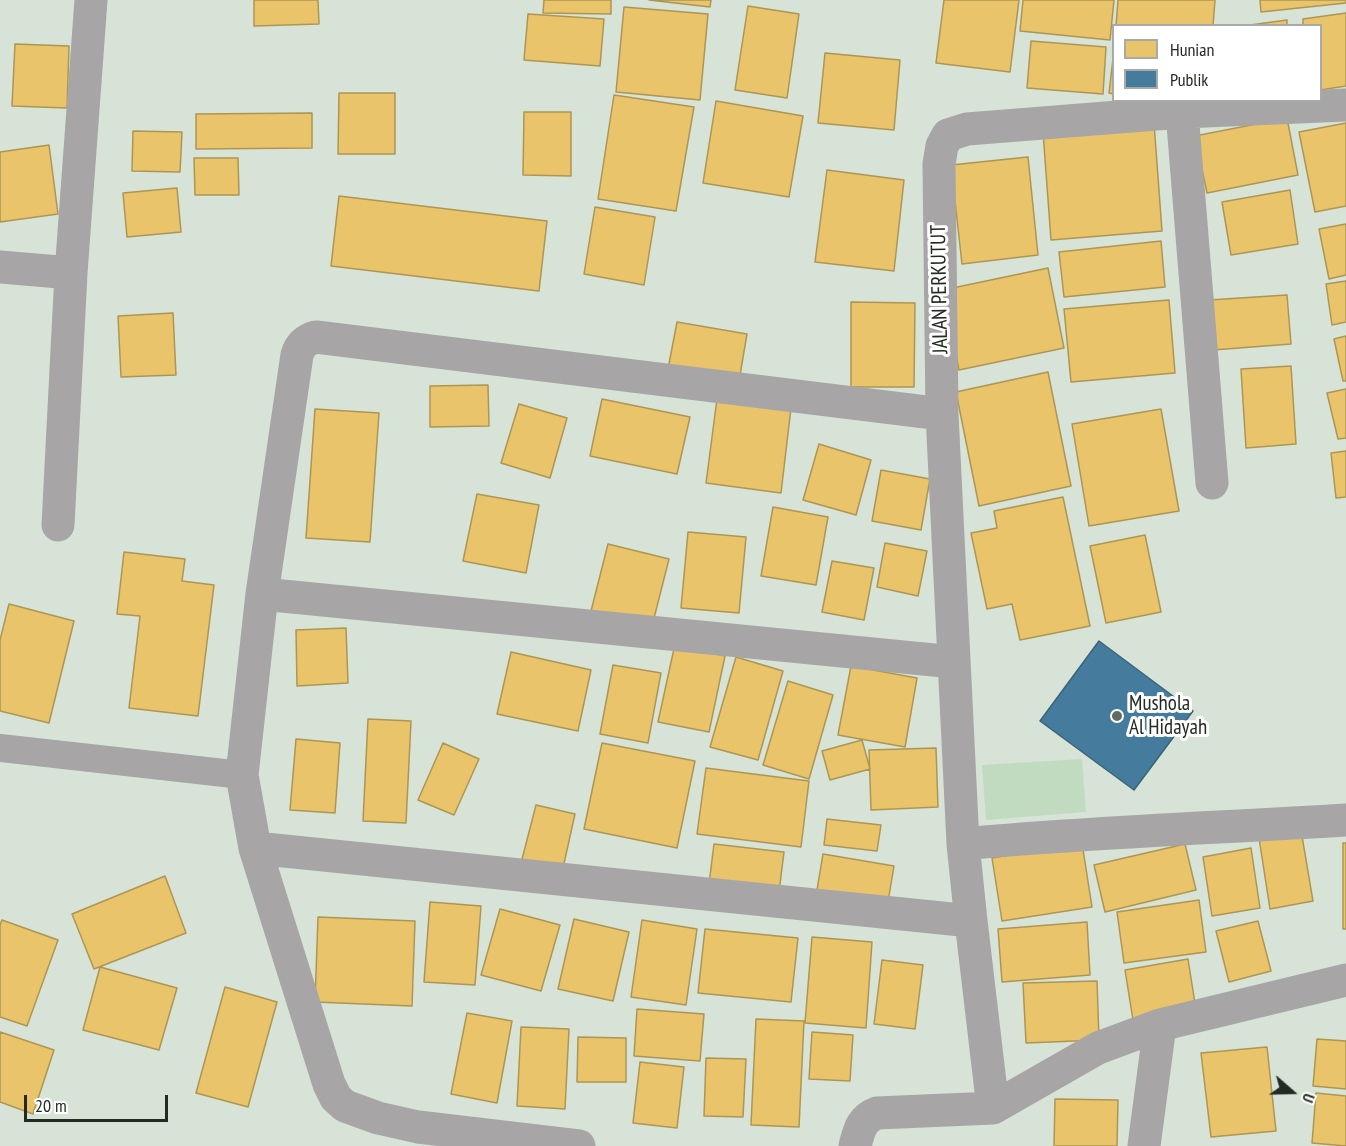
<!DOCTYPE html>
<style>
body{margin:0}
#map{position:relative;width:1346px;height:1146px;overflow:hidden;background:#d6e3d6;font-family:"PT Sans Narrow",sans-serif}
canvas{display:block}
.legend{position:absolute;left:1112px;top:24px;width:210px;height:78px;box-sizing:border-box;background:#fff;border:2px solid #a7aaa7;margin:0;padding:8px 10px;list-style:none;font-size:18px;color:#222b22}
.legend li{display:flex;align-items:center;gap:12px;height:30px}
.legend b{width:30px;border:2px solid #a7aaa7}
.north{position:absolute;left:1262px;top:1062px;width:60px;height:60px;-webkit-text-stroke:4px #fff;paint-order:stroke;rotate:110deg;font-size:16px;font-weight:700;line-height:24px;text-align:center;color:#222b22}
.north::after{content:'';display:block;margin:auto;width:21px;height:27px;background:#222b22;clip-path:polygon(50% 0,100% 100%,50% 72%,0 100%)}
.scale{position:absolute;left:24px;top:1095px;width:144px;height:27px;box-sizing:border-box;border:3px solid #222b22;border-top:0;padding-left:8px;font-size:18px;line-height:21px;white-space:nowrap;color:#222b22;-webkit-text-stroke:4px #fff;paint-order:stroke}
</style>
<div id="map">
<canvas width="1346" height="1146"></canvas>
<ul class="legend">
<li><b style="height:16px;background:#e9c46a"></b>Hunian</li>
<li><b style="height:16px;background:#457b9d"></b>Publik</li>
</ul>
<div class="north">U</div>
<div class="scale">20 m</div>
</div>
<script>
const c = document.querySelector('canvas').getContext('2d');
c.lineJoin = 'round';
function fill(path, color) { c.fillStyle = color; c.fill(path, 'evenodd'); }
function trace(path, color, width, dash) { c.strokeStyle = color; c.lineWidth = width; c.lineCap = dash ? 'butt' : 'round'; c.setLineDash(dash || []); c.stroke(path); }
function label(font, color, halo, rows, align = 'center') {
  c.font = font + ' "PT Sans Narrow",sans-serif'; c.lineWidth = 6; c.setLineDash([]); c.textBaseline = 'middle'; c.strokeStyle = halo; c.fillStyle = color; for (const [text, x, y, turn = 0] of rows) {
    c.save(); c.translate(x, y); c.rotate((+turn || 0) * Math.PI / 180); c.textAlign = isNaN(turn) ? turn : align; if (halo) c.strokeText(text, 0, 0); c.fillText(text, 0, 0); c.restore();
  }
}
fill(new Path2D(`
 M1082,759l4,53 -100,8 -4,-55z`), '#c1dbc1');
const homes = new Path2D(`
 M254,0h64l1,24 -65,2z
 M544,0h67v14l-68,-1z
 M649,0h62l-1,7z
 M944,0h75l-9,72 -74,-9z
 M1023,0h91l-4,40 -90,-9z
 M1118,0h97l-2,26h-97z
 M1260,0h86v3l-85,9z
 M748,6l51,8 -12,84 -52,-8z
 M624,7l84,7 -8,86 -84,-8z
 M1346,13v73l-26,4v-64h-17v-7z
 M528,14l76,5 -4,47 -76,-6z
 M1287,20v6h-44z
 M1031,41l75,6 -3,47 -76,-6z
 M15,44l54,2 -2,62 -55,-2z
 M1114,50v44l-5,-1z
 M825,53l75,7 -6,70 -76,-7z
 M339,93h56v61h-57z
 M614,95l80,12 -18,104 -78,-12z
 M716,101l87,15 -14,81 -86,-14z
 M524,112h47v64l-48,-1z
 M312,113v35l-116,1v-35z
 M1287,118l11,57 -91,18 -12,-57z
 M1154,123l8,108 -111,9 -8,-108z
 M1346,123v83l-31,6 -16,-80z
 M133,131l49,1 -2,40 -48,-1z
 M49,145l9,69 -58,8v-70z
 M1028,157l10,98 -76,9 -11,-99z
 M194,158h44l1,37h-44z
 M827,170l77,10 -10,91 -79,-9z
 M177,188l4,44 -54,5 -4,-44z
 M1290,190l8,54 -67,11 -9,-53z
 M339,196l208,25 -8,70 -208,-25z
 M595,207l60,10 -11,68 -60,-11z
 M1346,224v51l-17,4 -10,-50z
 M1161,241l4,46 -101,10 -5,-45z
 M1048,268l16,80 -105,22 -16,-80z
 M1346,281v41l-14,3 -6,-41z
 M1287,295l4,49 -78,6 -4,-50z
 M1169,300l6,73 -104,9 -7,-73z
 M851,302l64,1 -1,84h-63z
 M173,313l3,62 -55,2 -3,-61z
 M677,322l70,12 -8,47 -71,-12z
 M1346,336v45h-3l-9,-42z
 M1291,366l5,78 -50,4 -5,-79z
 M1048,372l23,114 -92,20 -23,-114z
 M488,385l1,41 -59,1v-41z
 M1346,389v49l-8,1 -11,-46z
 M602,399l88,18 -13,57 -87,-18z
 M717,399l74,9 -10,85 -75,-10z
 M519,404l48,14 -17,60 -49,-15z
 M315,409l64,4 -9,129 -64,-4z
 M1161,409l18,102 -90,15 -17,-102z
 M819,444l52,16 -15,55 -53,-15z
 M1346,451v46l-10,1 -5,-45z
 M881,470l49,9 -9,51 -49,-9z
 M477,494l62,11 -13,68 -63,-12z
 M1063,497l27,129 -70,14 -8,-36 -25,5 -16,-76 26,-5 -3,-17z
 M773,507l55,10 -12,68 -55,-9z
 M688,532l58,5 -7,76 -58,-5z
 M1145,535l16,77 -55,11 -16,-77z
 M885,543l42,8 -9,45 -41,-9z
 M608,544l61,15 -18,71 -61,-15z
 M124,552l61,7 -3,22 32,4 -16,131 -69,-8 11,-92 -23,-2z
 M832,561l42,7 -10,52 -42,-8z
 M9,604l65,17 -25,102 -49,-12v-71z
 M346,628l2,55 -51,3 -1,-56z
 M675,644l50,12 -16,76 -51,-10z
 M511,652l80,18 -13,61 -81,-17z
 M736,657l47,14 -25,89 -48,-13z
 M613,665l48,8 -13,70 -48,-9z
 M851,666l66,12 -12,69 -67,-12z
 M788,681l45,14 -24,84 -46,-14z
 M368,719l43,2 -5,102 -43,-2z
 M296,739l44,4 -5,70 -45,-3z
 M862,740l8,29 -40,11 -8,-29z
 M443,743l36,16 -25,56 -36,-15z
 M602,743l93,18 -18,87 -93,-19z
 M936,748l2,59 -67,3 -2,-60z
 M706,768l103,13 -8,66 -104,-13z
 M536,805l39,9 -14,63 -41,-10z
 M827,819l54,6 -4,26 -53,-6z
 M1301,830l12,71 -43,8 -11,-71z
 M1082,843l10,64 -90,14 -10,-63z
 M1343,843h3v86h-3z
 M714,844l70,8 -5,40 -70,-8z
 M1185,844l11,46 -91,22 -11,-47z
 M1251,848l9,60 -48,8 -9,-59z
 M823,854l71,12 -6,36 -71,-12z
 M165,876l21,57 -92,36 -22,-55z
 M1199,900l7,52 -82,11 -7,-51z
 M430,902l51,4 -6,79 -51,-3z
 M500,909l60,16 -19,66 -60,-16z
 M318,917l97,4 -3,85 -97,-4z
 M574,919l55,13 -16,69 -55,-12z
 M2,920l56,20 -31,86 -27,-9v-92z
 M642,920l55,9 -11,76 -55,-8z
 M1258,921l13,50 -42,11 -13,-51z
 M1087,922l3,53 -88,7 -4,-53z
 M705,929l93,9 -7,64 -93,-9z
 M812,937l60,5 -6,86 -61,-5z
 M1188,959l8,51 -63,10 -8,-50z
 M882,960l41,5 -8,64 -41,-5z
 M100,967l77,21 -18,62 -76,-20z
 M1097,981l2,59 -73,3 -3,-60z
 M225,987l52,15 -29,105 -52,-14z
 M637,1009l67,5 -4,47 -66,-5z
 M467,1013l45,8 -15,82 -46,-9z
 M756,1019l48,2 -5,106 -48,-2z
 M521,1027l48,2 -4,80 -48,-3z
 M0,1032l54,18 -21,64 -33,-12z
 M812,1032l41,3 -3,46 -41,-2z
 M578,1037l48,1v44h-49z
 M1317,1039l29,2v48l-33,-3z
 M1267,1047l9,84 -65,6 -10,-84z
 M706,1058l40,1 -3,58 -39,-1z
 M640,1062l44,5 -7,61 -44,-5z
 M1316,1093l30,3v50l-34,-3z
 M1055,1099l63,1 -1,46h-63z`);
fill(homes, '#e9c46a');
trace(homes, '#ad9654', 1.5);
const public = new Path2D(`
 M1099,641l94,70 -59,79 -94,-69z`);
fill(public, '#457b9d');
trace(public, '#3a6378', 1.5);
trace(new Path2D(`
 M0,748l242,27`), '#a7a5a5', 28);
trace(new Path2D(`
 M1182,112l30,371
 M0,267l71,6
 M58,525l13,-252 20,-273
 M262,594l692,68
 M963,844c128,-12 255,-16 383,-24
 M255,848l716,73 -8,-77 -21,-430 -3,-250 3,-18 6,-11 19,-6 215,-17 164,-7
 M1160,1025l186,-45
 M993,1108l105,-60 62,-23 -16,121
 M579,1146l-161,-19 -40,-9 -33,-12 -9,-8 -7,-14 -74,-236 -13,-73 20,-181 35,-239c3,-10 8,-15 19,-18l626,77
 M855,1146c4,-15 6,-27 22,-33l116,-5 -22,-187`), '#a7a5a5', 33);
for (const [x, y, r, color] of [
 [1117,716,6,"#616b61"]
]) { const dot = new Path2D(); dot.arc(x, y, r, 0, 2 * Math.PI); c.fillStyle = color; c.fill(dot); trace(dot, '#fff', 2); }
label('21px', '#222b22', '#fff', [
 ["JALAN PERKUTUT",940,289,-91]
]);
label('21px', '#222b22', '#fff', [
 ["Mushola",1129,704],
 ["Al Hidayah",1129,728]
], 'left');
</script>
